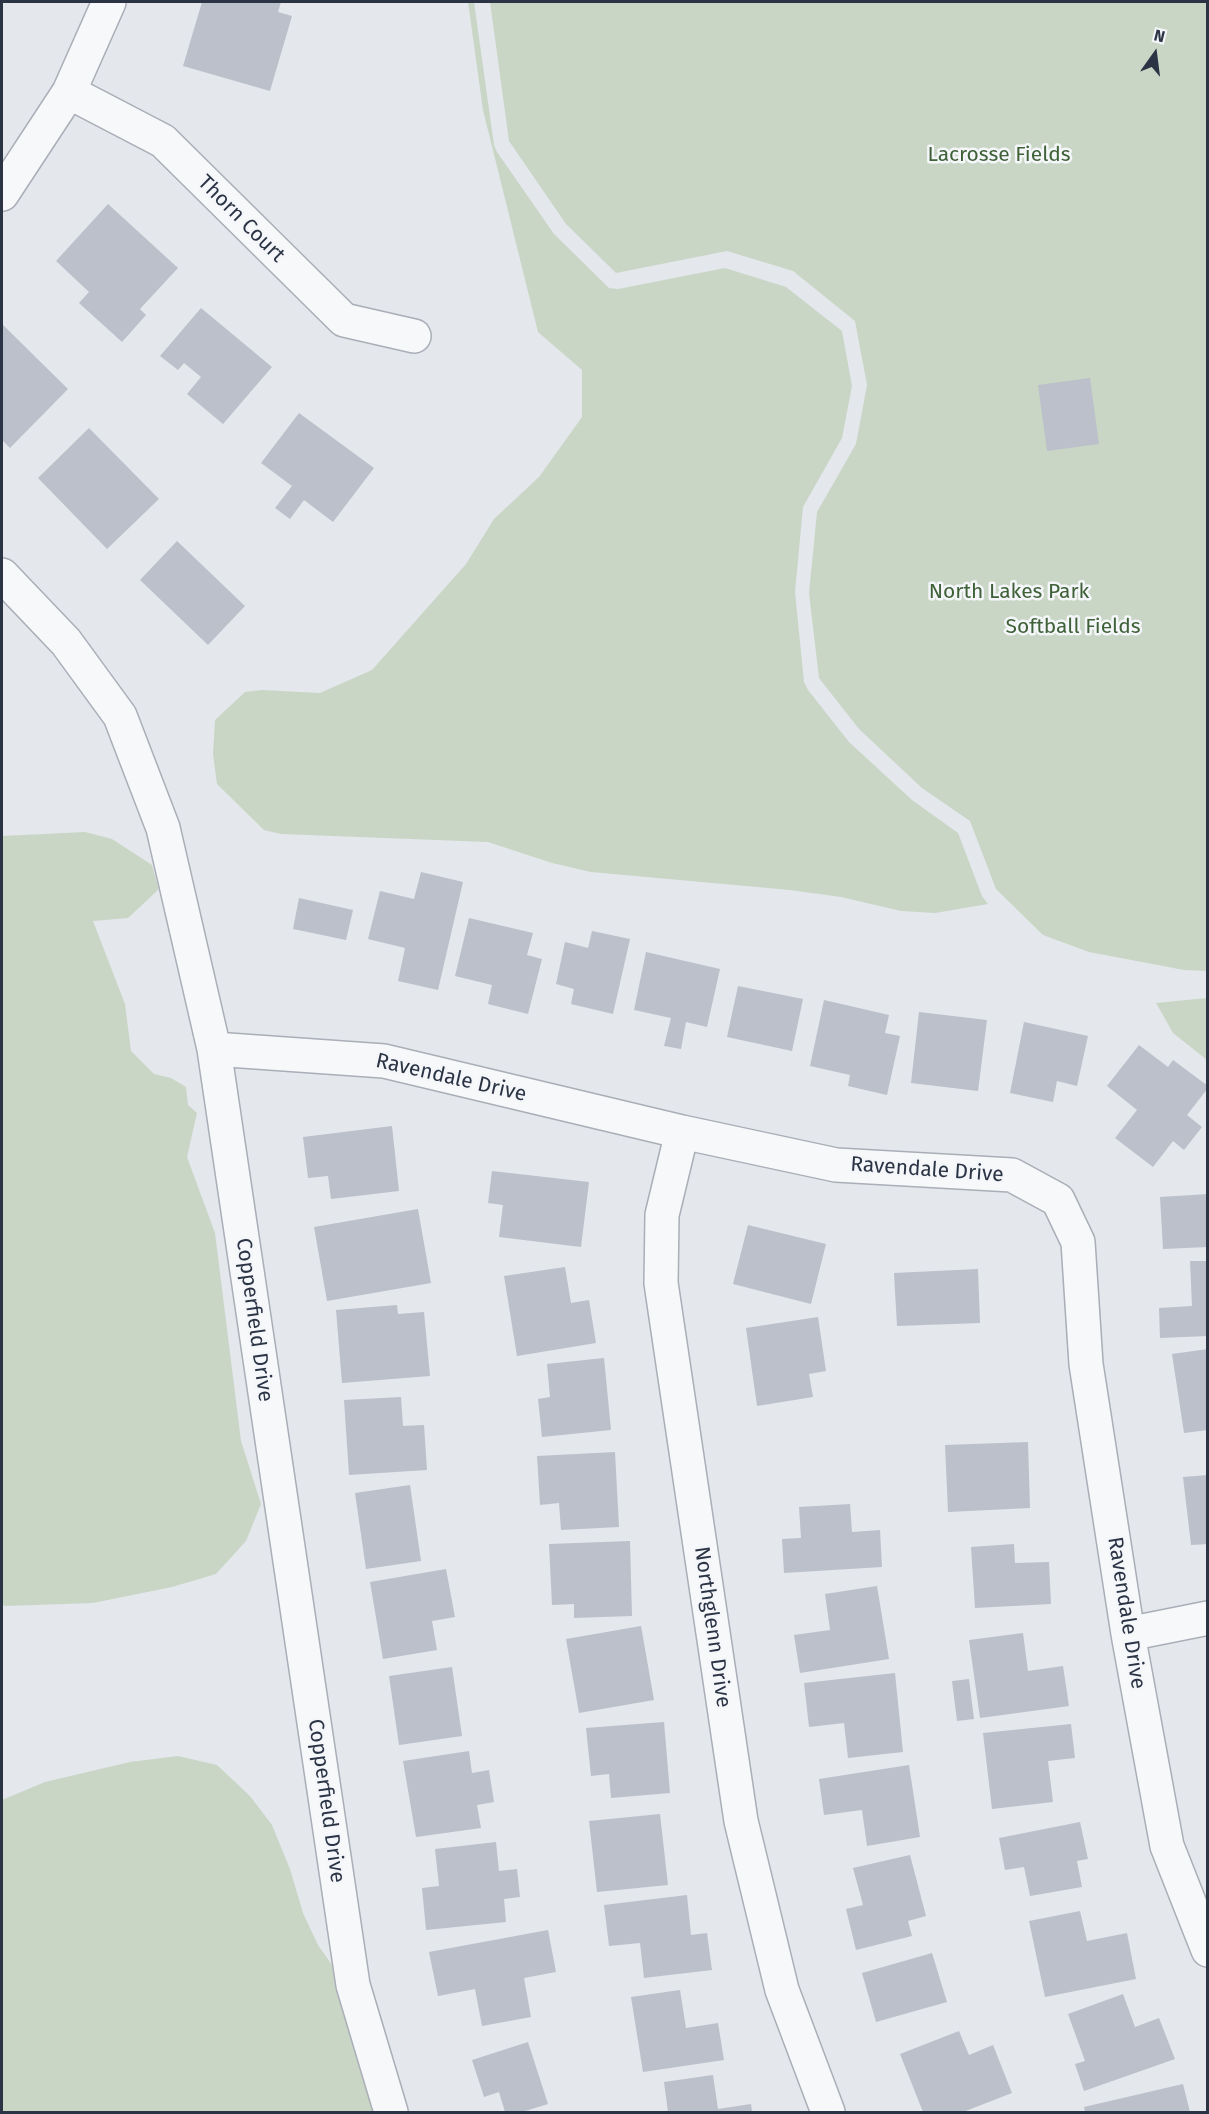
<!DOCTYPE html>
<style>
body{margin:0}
#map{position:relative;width:1209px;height:2114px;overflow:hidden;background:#e4e7ec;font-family:"Fira Sans",sans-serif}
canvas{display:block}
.frame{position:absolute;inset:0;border:3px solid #2b3445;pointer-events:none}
.north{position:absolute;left:1125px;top:24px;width:60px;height:60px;-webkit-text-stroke:4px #f4f6f9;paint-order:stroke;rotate:14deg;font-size:16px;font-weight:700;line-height:24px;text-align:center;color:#2b3445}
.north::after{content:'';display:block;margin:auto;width:21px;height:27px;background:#2b3445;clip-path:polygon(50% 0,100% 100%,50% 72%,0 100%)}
</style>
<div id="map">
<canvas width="1209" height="2114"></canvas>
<div class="frame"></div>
<div class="north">N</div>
</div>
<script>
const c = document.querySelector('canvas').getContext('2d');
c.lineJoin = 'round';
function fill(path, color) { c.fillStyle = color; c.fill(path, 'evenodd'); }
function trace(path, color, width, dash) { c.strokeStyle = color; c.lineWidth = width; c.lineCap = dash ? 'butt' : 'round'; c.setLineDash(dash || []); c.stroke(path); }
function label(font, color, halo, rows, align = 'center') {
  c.font = font + ' "Fira Sans",sans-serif'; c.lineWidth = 5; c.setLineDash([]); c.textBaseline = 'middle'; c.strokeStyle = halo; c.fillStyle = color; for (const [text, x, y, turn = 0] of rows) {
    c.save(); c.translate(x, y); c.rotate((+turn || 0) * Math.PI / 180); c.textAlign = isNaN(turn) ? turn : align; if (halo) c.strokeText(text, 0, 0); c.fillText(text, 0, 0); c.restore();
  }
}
fill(new Path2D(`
 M468,2h6l20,143 3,7 57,82 55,54 9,1 107,-21 61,19 56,44 10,55 -10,52 -39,69 -8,85 9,90 4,8 41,52 63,58 46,33 24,63 6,8 -53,9 -34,-2 -60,-14 -51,-7 -199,-18 -39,-9 -64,-21 -207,-8 -17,-4 -47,-46 -4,-30 2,-34 30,-28 17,-2 58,3 52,-23 94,-106 28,-45 45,-42 43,-60v-47l-44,-38 -55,-222z
 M490,2h717v969l-23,-1 -95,-18 -46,-17 -47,-46 -26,-68 -48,-33 -63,-59 -40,-51 -10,-85 8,-81 39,-68 11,-59 -12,-64 -62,-50 -66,-20 -111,22 -50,-49 -57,-83z
 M85,832l27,7 40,26 6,22v3l-30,28 -35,3 32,83 6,47 23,23 17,4 15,9 2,18 9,8 -10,44 28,76 26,208 20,63 -15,37 -30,33 -44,13 -79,16 -87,3 -4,-1v-769z
 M1207,998h1l-1,62 -34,-27 -17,-30z
 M178,1756l39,9 33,31 22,29 18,44 13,44 15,32 14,20 4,25 37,122h-371v-312l43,-18 85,-20z`), '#c9d6c5');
fill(new Path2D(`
 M202,2h79l-3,10 14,4 -22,75 -87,-25z
 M108,204l70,64 -38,41 6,6 -24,27 -43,-39 10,-11 -33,-31z
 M201,308l71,59 -49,57 -36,-30 14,-17 -17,-14 -6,7 -18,-14z
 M2,324l66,65 -58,59 -8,-8z
 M1090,378l9,66 -52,7 -9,-66z
 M299,413l75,55 -41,54 -29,-22 -14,19 -15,-11 17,-22 -31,-23z
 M89,428l70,71 -52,50 -69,-71z
 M177,541l68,65 -37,39 -68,-65z
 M421,872l42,10 -25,108 -40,-9 7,-33 -37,-9 12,-48 34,8z
 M299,898l54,12 -7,30 -53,-11z
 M469,918l64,15 -6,22 15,4 -14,55 -40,-10 4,-19 -37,-9z
 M592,931l38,8 -17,75 -42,-10 3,-15 -18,-5 9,-42 23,6z
 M646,952l74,17 -13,58 -21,-5 -5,27 -17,-3 7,-28 -37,-8z
 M738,986l65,13 -11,52 -65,-14z
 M824,1000l65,15 -4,18 15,3 -13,59 -39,-9 2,-11 -40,-9z
 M919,1012l68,8 -9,71 -67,-8z
 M1024,1022l64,14 -11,50 -20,-5 -4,21 -43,-9z
 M1139,1045l29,22 5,-7 35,26v2l-21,27 15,12 -18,23 -11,-9 -20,26 -38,-29 22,-28 -30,-24z
 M392,1126l7,65 -68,8 -3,-23 -20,2 -5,-41z
 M492,1171l97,11 -8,65 -82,-10 4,-32 -15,-2z
 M1208,1194v53l-45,2 -3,-52z
 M418,1209l13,74 -104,18 -13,-74z
 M748,1225l78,19 -15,60 -78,-20z
 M1190,1261h18v75l-48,2 -1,-30 33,-2z
 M565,1267l6,36 18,-3 7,43 -79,13 -13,-80z
 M978,1269l2,54 -83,3 -3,-53z
 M397,1305l1,9 26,-2 6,64 -88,7 -6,-73z
 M818,1317l8,54 -17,3 4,23 -56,9 -11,-78z
 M1208,1349v81l-24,3 -12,-79z
 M604,1358l7,72 -69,7 -4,-38 12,-2 -3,-33z
 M401,1397l2,29 21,-1 3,45 -78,5 -5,-75z
 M1028,1442l2,66 -82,4 -3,-67z
 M615,1452l4,75 -58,3 -2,-27 -19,2 -3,-49z
 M1208,1475v69l-17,1 -8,-68z
 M410,1485l11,76 -55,8 -11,-76z
 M850,1504l2,28 28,-2 2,37 -98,6 -2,-34 19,-1 -2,-31z
 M630,1541l2,75 -58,2v-14l-22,1 -3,-61z
 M1014,1544l1,19 34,-1 2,42 -76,4 -4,-61z
 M446,1569l9,48 -23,4 5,29 -54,9 -13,-77z
 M877,1586l12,73 -89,14 -6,-38 36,-5 -5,-36z
 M641,1626l13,74 -75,13 -13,-74z
 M1023,1633l5,38 35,-5 6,40 -89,12 -11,-78z
 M452,1667l10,69 -63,9 -10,-69z
 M895,1673l8,79 -55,6 -4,-35 -35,4 -5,-44z
 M969,1679l5,40 -17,2 -5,-40z
 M664,1722l6,71 -59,5 -2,-24 -18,2 -5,-48z
 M1071,1724l4,34 -27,3 5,41 -61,7 -9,-76z
 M469,1751l3,22 17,-3 5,32 -17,3 4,23 -65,9 -13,-76z
 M909,1765l11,72 -53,9 -5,-36 -38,5 -5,-36z
 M660,1814l8,71 -71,7 -8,-71z
 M1080,1822l8,37 -11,2 5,26 -52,9 -6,-29 -19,3 -6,-32z
 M496,1842l3,29 18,-2 3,28 -16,2 2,23 -80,8 -4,-42 17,-2 -4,-37z
 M910,1855l16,61 -18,5 4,15 -56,14 -10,-41 17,-4 -10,-37z
 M687,1895l4,40 16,-2 5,37 -68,8 -4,-35 -31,3 -5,-41z
 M1080,1911l7,30 40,-8 9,46 -91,18 -16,-76z
 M548,1930l8,42 -32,6 7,39 -49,9 -7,-37 -37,7 -9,-44z
 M932,1953l15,49 -71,20 -14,-49z
 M680,1990l6,38 32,-5 6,37 -81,12 -12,-75z
 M1123,1994l12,33 24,-9 16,41 -91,32 -9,-27 10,-3 -17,-47z
 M959,2031l10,24 24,-10 19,48 -49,19h-40l-23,-58z
 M528,2042l20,62 -26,8h-17l-6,-20 -15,5 -12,-37z
 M713,2075l5,34 33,-5 1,8h-84l-4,-30z
 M1183,2084l7,28h-105l-1,-5z`), '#bbc0ca');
const street = new Path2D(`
 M69,92l94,49 181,179 70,16
 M2,194l67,-102 40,-90
 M2,575l64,67 54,74 43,112 51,221 139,936 38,127
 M214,1049l170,12 298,71 154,33 176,10 46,25 20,42 8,122 42,270 39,212 41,104
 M682,1132l-20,83 -1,68 80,538 41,169 46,122
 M1128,1634l80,-16`);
trace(street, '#a9aeb7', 36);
trace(street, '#f7f8fa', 33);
label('21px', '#3f6138', '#f4f6f9', [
 ["Lacrosse Fields",999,155],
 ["North Lakes Park",1009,592],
 ["Softball Fields",1073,627]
]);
label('21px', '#2b3445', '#f4f6f9', [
 ["Thorn Court",241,219,45],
 ["Ravendale Drive",451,1078,13],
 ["Ravendale Drive",927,1170,4],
 ["Copperfield Drive",254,1320,82],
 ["Ravendale Drive",1126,1613,81],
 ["Northglenn Drive",712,1627,82],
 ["Copperfield Drive",326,1801,82]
]);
</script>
